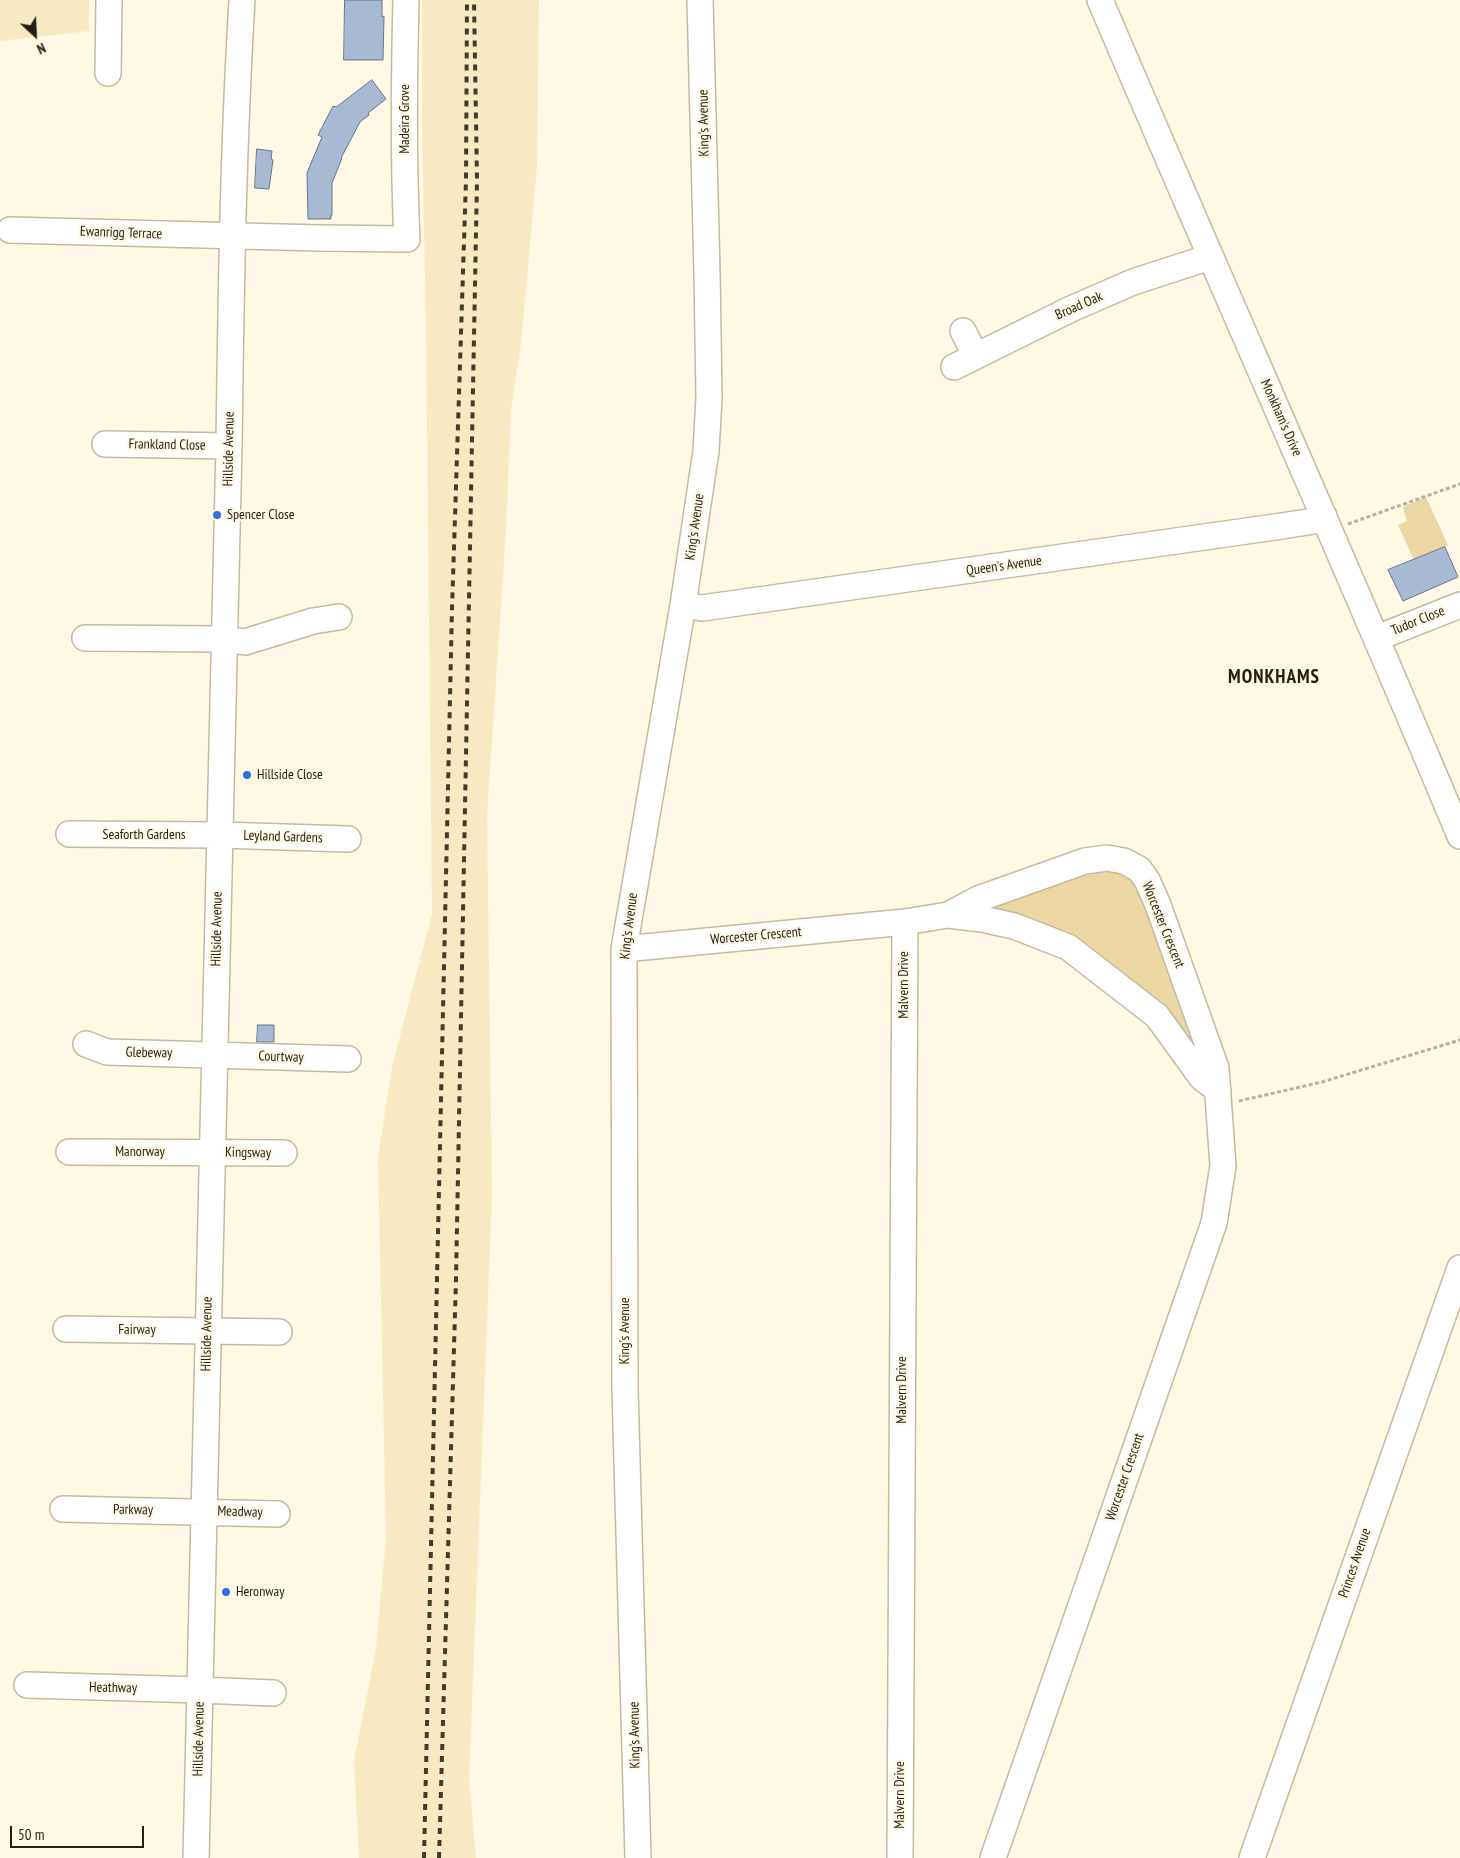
<!DOCTYPE html>
<style>
body{margin:0}
#map{position:relative;width:1460px;height:1858px;overflow:hidden;background:#fef8e5;font-family:"PT Sans Narrow",sans-serif}
canvas{display:block}
.north{position:absolute;left:10px;top:10px;width:50px;height:50px;-webkit-text-stroke:4px #fef8e5;paint-order:stroke;rotate:155deg;font-size:14px;font-weight:700;line-height:20px;text-align:center;color:#231f14}
.north::after{content:'';display:block;margin:auto;width:18px;height:22px;background:#231f14;clip-path:polygon(50% 0,100% 100%,50% 72%,0 100%)}
.scale{position:absolute;left:10px;top:1826px;width:134px;height:22px;box-sizing:border-box;border:2px solid #231f14;border-top:0;padding-left:6px;font-size:15px;line-height:18px;white-space:nowrap;color:#231f14;-webkit-text-stroke:4px #fef8e5;paint-order:stroke}
</style>
<div id="map">
<canvas width="1460" height="1858"></canvas>
<div class="north">N</div>
<div class="scale">50 m</div>
</div>
<script>
const c = document.querySelector('canvas').getContext('2d');
c.lineJoin = 'round';
function fill(path, color) { c.fillStyle = color; c.fill(path, 'evenodd'); }
function trace(path, color, width, dash) { c.strokeStyle = color; c.lineWidth = width; c.lineCap = dash ? 'butt' : 'round'; c.setLineDash(dash || []); c.stroke(path); }
function label(font, color, halo, rows, align = 'center') {
  c.font = font + ' "PT Sans Narrow",sans-serif'; c.lineWidth = 5; c.setLineDash([]); c.textBaseline = 'middle'; c.strokeStyle = halo; c.fillStyle = color; for (const [text, x, y, turn = 0] of rows) {
    c.save(); c.translate(x, y); c.rotate((+turn || 0) * Math.PI / 180); c.textAlign = isNaN(turn) ? turn : align; if (halo) c.strokeText(text, 0, 0); c.fillText(text, 0, 0); c.restore();
  }
}
fill(new Path2D(`
 M0,0h89v31l-89,10z
 M422,0h117l-2,166 -16,178 -10,65 -5,121 -19,285 5,380 -23,585 7,78h-117l-5,-98 22,-111 10,-112 -8,-380 14,-90 40,-153 -6,-589 -4,-198z`), '#f7eac3');
fill(new Path2D(`
 M1426,497l22,48 -34,15 -16,-35 9,-4 -4,-14z
 M1086,869l41,3 17,19 68,179 -65,-72 -172,-85z`), '#ead7a1');
const building = new Path2D(`
 M345,0h37v17l2,-1 -1,44h-39z
 M372,80l14,19 -18,14 1,2 -9,7 -19,36h1l-10,25v32h-1v4h-23l-1,-46 15,-36 -4,-2 15,-29 3,1z
 M257,149l15,2 -1,8 2,1 -4,29 -14,-1z
 M1445,547l13,30 -55,24 -15,-31z
 M258,1025h16v17h-17z`);
fill(building, '#a8b9d4');
trace(building, '#65758e', 1);
const minor = new Path2D(`
 M1100,0c119,279 243,556 360,836
 M108,73l1,-73
 M10,230l309,8 88,1c-4,-80 -3,-159 -1,-239
 M963,331l13,25
 M954,367l117,-58 62,-27 77,-25
 M105,444l124,2
 M683,605l19,3 573,-81 39,-6 10,-5
 M85,638l139,1 21,3 68,-21 26,-4
 M1377,638l83,-33
 M69,834l150,1 129,4
 M948,915l34,4 32,7 54,21 89,69 45,62 16,12
 M624,949l281,-27 43,-7 30,-16 107,-38 22,-3 17,3 15,8 8,11 11,25 58,163 7,98 -9,57 -221,635
 M86,1044l21,8 241,7
 M69,1152l215,1
 M66,1329l213,3
 M63,1509l214,5
 M27,1685l173,5 73,3
 M196,1858l33,-1412c2,-149 4,-297 13,-446
 M638,1858l-13,-469 -1,-440 59,-344 23,-154 3,-53 -2,-126 -7,-272
 M900,1858l5,-936
 M1252,1858l208,-590`);
trace(minor, '#c5ba9c', 28);
trace(new Path2D(`
 M1348,524l112,-40
 M1239,1101l83,-19 138,-42`), '#b6b0a0', 3, [4, 2.5]);
trace(minor, '#fff', 25);
trace(new Path2D(`
 M424,1858l28,-1249 14,-429 1,-180
 M439,1858l17,-579 21,-1099 -3,-180`), '#403c2f', 4, [6, 6]);
for (const [x, y, r, color] of [
 [217,515,5,"#2d74e0"],
 [247,775,5,"#2d74e0"],
 [226,1592,5,"#2d74e0"]
]) { const dot = new Path2D(); dot.arc(x, y, r, 0, 2 * Math.PI); c.fillStyle = color; c.fill(dot); trace(dot, '#fef8e5', 2); }
label('14px', '#231f14', '#fef8e5', [
 ["Madeira Grove",405,119,-90],
 ["King's Avenue",704,123,-91],
 ["Ewanrigg Terrace",121,233,2],
 ["Broad Oak",1079,306,-24],
 ["Monkham's Drive",1281,418,66],
 ["Frankland Close",167,445,1],
 ["Hillside Avenue",229,449,-89],
 ["King's Avenue",695,527,-82],
 ["Queen's Avenue",1004,566,-8],
 ["Tudor Close",1418,621,-22],
 ["Seaforth Gardens",144,835],
 ["Leyland Gardens",283,837,2],
 ["Worcester Crescent",1163,925,68],
 ["King's Avenue",629,926,-83],
 ["Hillside Avenue",217,929,-89],
 ["Worcester Crescent",756,936,-5],
 ["Malvern Drive",904,985,-90],
 ["Glebeway",149,1053,1],
 ["Courtway",281,1057,2],
 ["Manorway",140,1152],
 ["Kingsway",248,1153,1],
 ["Fairway",137,1330],
 ["King's Avenue",625,1331,-90],
 ["Hillside Avenue",207,1334,-89],
 ["Malvern Drive",902,1390,-90],
 ["Worcester Crescent",1125,1477,-71],
 ["Parkway",133,1510,1],
 ["Meadway",240,1512,2],
 ["Princes Avenue",1355,1563,-71],
 ["Heathway",113,1688,1],
 ["King's Avenue",635,1735,-91],
 ["Hillside Avenue",199,1739,-89],
 ["Malvern Drive",900,1795,-90]
]);
label('14px', '#231f14', '#fef8e5', [
 ["Spencer Close",227,515],
 ["Hillside Close",257,775],
 ["Heronway",236,1592]
], 'left');
c.letterSpacing = '1px';
label('bold 19px', '#231f14', '#fef8e5', [
 ["MONKHAMS",1274,678]
]);
c.letterSpacing = '0px';
</script>
